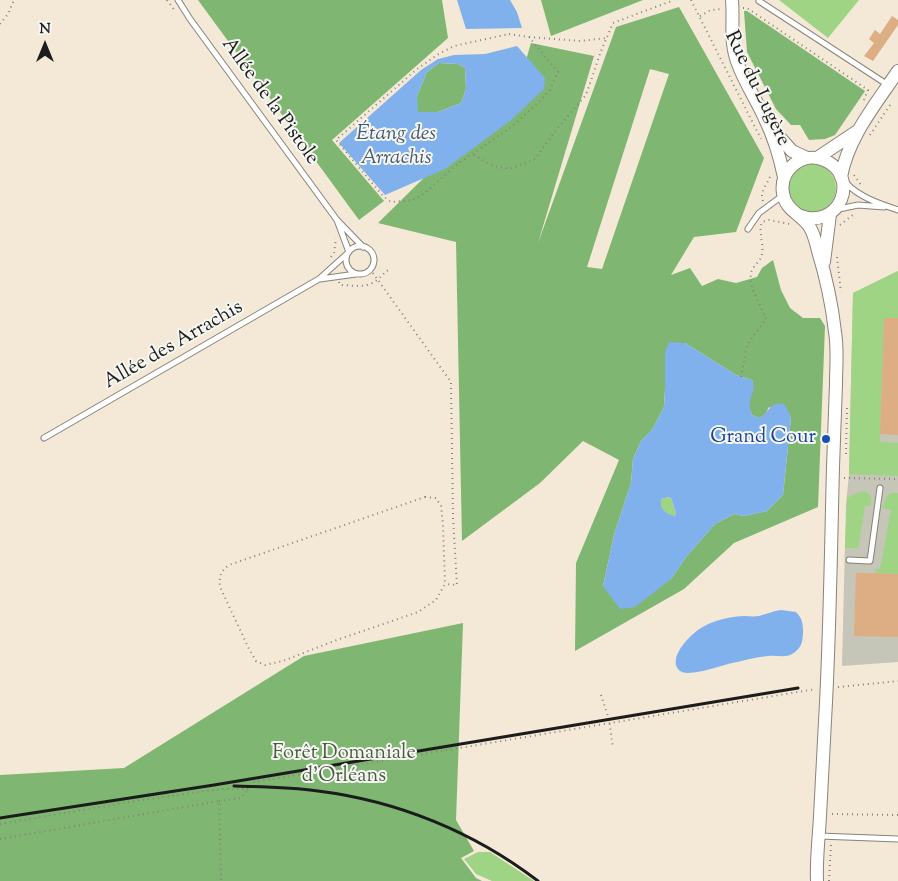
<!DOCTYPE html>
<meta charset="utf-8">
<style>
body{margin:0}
#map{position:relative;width:898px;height:881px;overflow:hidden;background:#f3e9d6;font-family:"Sorts Mill Goudy",serif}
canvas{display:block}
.north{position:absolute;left:20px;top:20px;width:50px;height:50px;-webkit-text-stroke:4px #f6f6f2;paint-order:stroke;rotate:0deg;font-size:14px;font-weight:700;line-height:20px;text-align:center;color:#1c1c1c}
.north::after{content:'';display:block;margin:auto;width:18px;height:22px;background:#1c1c1c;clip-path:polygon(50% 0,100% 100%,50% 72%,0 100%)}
</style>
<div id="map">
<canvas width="898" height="881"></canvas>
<div class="north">N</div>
</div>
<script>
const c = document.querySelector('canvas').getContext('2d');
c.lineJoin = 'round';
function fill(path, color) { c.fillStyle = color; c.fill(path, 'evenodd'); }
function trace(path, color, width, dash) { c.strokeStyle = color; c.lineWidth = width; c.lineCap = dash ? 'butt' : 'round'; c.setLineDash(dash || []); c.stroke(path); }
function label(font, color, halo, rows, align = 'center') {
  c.font = font + ' "Sorts Mill Goudy",serif'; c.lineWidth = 4; c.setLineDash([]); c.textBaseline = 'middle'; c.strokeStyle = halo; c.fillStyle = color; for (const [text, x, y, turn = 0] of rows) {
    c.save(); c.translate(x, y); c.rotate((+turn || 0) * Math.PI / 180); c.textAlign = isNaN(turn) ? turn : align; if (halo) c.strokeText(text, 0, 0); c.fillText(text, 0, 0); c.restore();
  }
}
fill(new Path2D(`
 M898,271v391l-56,4 4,-162 3,-30 4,-181z`), '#c5c5b8');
fill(new Path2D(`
 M779,0h80l-31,38z
 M788 188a24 24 0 1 1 48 0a24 24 0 1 1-48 0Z
 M898,271v47l-14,1 -4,115v8l18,1v33l-49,-2 4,-181z
 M859,492h7l5,4v10h-6l-7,42h-13l2,-50z
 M891,493h7v81l-23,-1v-4h5l11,-59 -9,-2 5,-12z
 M668,497l3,1 5,15 -1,3c-10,-3 -15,-5 -14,-17z
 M478,852h12l44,29h-42l-16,-7 -12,-15z`), '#9fd484');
fill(new Path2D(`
 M198,0h244l6,38 -116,102 52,61 -25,19z
 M541,0h102l-92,36z
 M679,7l85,151 -28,74 -42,5 -23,38 19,-7 12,18 16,-7 18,4 21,-6 5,-9 11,-8 8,30 9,18 13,10h17l5,8 -7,181 -84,36 -50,46 -109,62 1,-88 43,-103 -36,-19 -43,42 -78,58 -6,-299 -78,-19 141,-139 12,-41 63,13 -56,187 78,-216zM650,69l19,5 -67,195 -15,-2zM685,343l51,32 16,5c4,10 -5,16 -3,26 0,3 2,6 3,9l7,3 6,-3 4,-8 22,10 -8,78 -16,16 -23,5 -10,-2 -19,10 -29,33 -15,22 -68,7 11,-51 17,-52 2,-24 8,-18 11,-11 12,-23 2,-35z
 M744,11h3l118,80 -30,44 -10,4 -16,1 -9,-15h-9l-15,-16 -29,-57z
 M439,63l19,1 7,4 1,21 -5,14 -23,9h-21v-16l10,-24z
 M463,623l-7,197 18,31 -13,7 15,20 6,3h-482v-106l124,-7 180,-112z`), '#7fb672');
fill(new Path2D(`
 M457,0h53l7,12 5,16 -56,1z
 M517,46l28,32 -1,11 -34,32 -65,48 -60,26 -46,-52 82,-73 17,-11 16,-4 31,-1zM439,63l19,1 7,4 1,21 -5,14 -23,9h-20l-1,-16 10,-24z
 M669,342l16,1 51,32 16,5c6,13 -7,17 0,35l7,3c11,-5 11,-19 26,-13l6,12 -8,78 -16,16 -23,5 -10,-2 -19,10 -29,33 -15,22 -36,28 -15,2 -17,-23 11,-51 17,-52 2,-24 8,-18 11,-11 12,-23 1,-15v-40zM668,497l3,1 5,15 -1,3c-10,-3 -15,-6 -14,-17z
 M781,610l15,2c6,6 7,11 7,20 0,10 -2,17 -11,22 -6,4 -16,1 -23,2 -14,1 -27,5 -41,8 -10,3 -40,13 -48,7 -12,-10 4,-29 12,-36 13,-13 34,-18 52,-19 5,0 10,1 15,0 8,-2 14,-5 22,-6z`), '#80b1ec');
fill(new Path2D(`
 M892,16l6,4v5l-25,36 -9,-5 10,-13 -5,-4 6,-9 5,4z
 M884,318h14v117l-18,-1z
 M856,573l42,1v63l-44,-1z`), '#ddad84');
const service = new Path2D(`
 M178,0l12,19 147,201 26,27
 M759,1l129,84
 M846,183c13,14 34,21 52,27
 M839,209l19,-4 26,2
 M748,229l11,-16 23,-17
 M346 260a14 14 0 1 1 28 0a14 14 0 1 1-28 0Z
 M320,279l36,-5
 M44,438l275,-159 30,-27 -12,-32
 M849,560l21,1 10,-73
 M819,836l79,3`);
const tertiary = new Path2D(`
 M732,0c2,23 -3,41 6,64 7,19 19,37 27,55 9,18 15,39 19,58
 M773,130l19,21 15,7
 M817,158l39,-26
 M841,177c7,-40 35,-73 57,-106
 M798,215c43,17 63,-40 26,-55 -22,-9 -45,10 -41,33 2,17 18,21 26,33 5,7 7,17 9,25 8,26 14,54 17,81 3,17 1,35 1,52 -1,28 -2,55 -3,83 -2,78 -3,157 -7,235 -2,38 -4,76 -6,114 -1,21 -4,43 -3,65
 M824,262l6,-48`);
trace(service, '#888279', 7);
trace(tertiary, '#888279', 14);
trace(new Path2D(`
 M167,0l9,12
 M691,0l70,139
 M743,8h4l121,82 -5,12
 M700,16l11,-6 10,-1
 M0,24l8,-10 6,-14
 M509,34l20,3 29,35 -8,18 -14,15 -26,23 -54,37 -31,28 -12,7 -22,2 -8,-6 -47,-56 81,-71 20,-14 17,-9z
 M529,37l51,4 27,-3
 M870,135l20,-30
 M474,155l19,11 16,3 26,-10 21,-29 30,-35 15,-44 12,-28 61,-23
 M854,175l7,10
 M763,201c-4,-10 5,-17 8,-27
 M840,225l14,-11
 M331,257l3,-4 2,-15
 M837,257l4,35
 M370,269l81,113 2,135 4,68 -12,-1
 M339,282l1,3c13,0 26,4 37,-5 5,-4 8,-8 13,-11
 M741,377l6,-32 19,-26c-5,-14 -20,-35 -14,-49 3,-6 9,-9 10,-16 2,-11 -4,-22 0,-32l7,-2 21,4
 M846,454l1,-46
 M844,478l54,1
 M425,497l11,1 5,8 2,19 2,59 -9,16 -18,12 -84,29 -51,20 -18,4 -9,-4 -7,-12 -29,-62c-1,-11 0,-15 9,-22z
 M838,687l60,-6
 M601,695l8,24 4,29
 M219,801l22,-3 8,-9
 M832,814l66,1
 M0,824l135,-23 86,-12h28l5,-7 562,-93
 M0,839l219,-38 2,80
 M829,881l2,-38`), '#888279', 2, [1, 4]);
trace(service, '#fff', 5);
trace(tertiary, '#fff', 12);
trace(new Path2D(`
 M234,786c28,1 56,1 84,5 80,10 156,41 220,90
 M0,818l214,-33 584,-97`), '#1c1c1c', 3);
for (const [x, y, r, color] of [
 [826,439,5,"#1a4fb4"]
]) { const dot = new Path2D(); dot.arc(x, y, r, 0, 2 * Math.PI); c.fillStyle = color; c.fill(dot); trace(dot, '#f6f6f2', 2); }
label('20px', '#1c1c1c', '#f6f6f2', [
 ["Rue du Lugère",756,89,64],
 ["Allée de la Pistole",269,102,54],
 ["Allée des Arrachis",174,346,-30]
]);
label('20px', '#164399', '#f6f6f2', [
 ["Grand Cour",816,439]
], 'right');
label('20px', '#4a5c40', '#f6f6f2', [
 ["Forêt Domaniale",344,755],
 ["d'Orléans",344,778]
]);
label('italic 21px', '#44586f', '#f6f6f2', [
 ["Étang des",396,135],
 ["Arrachis",396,159]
]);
</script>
